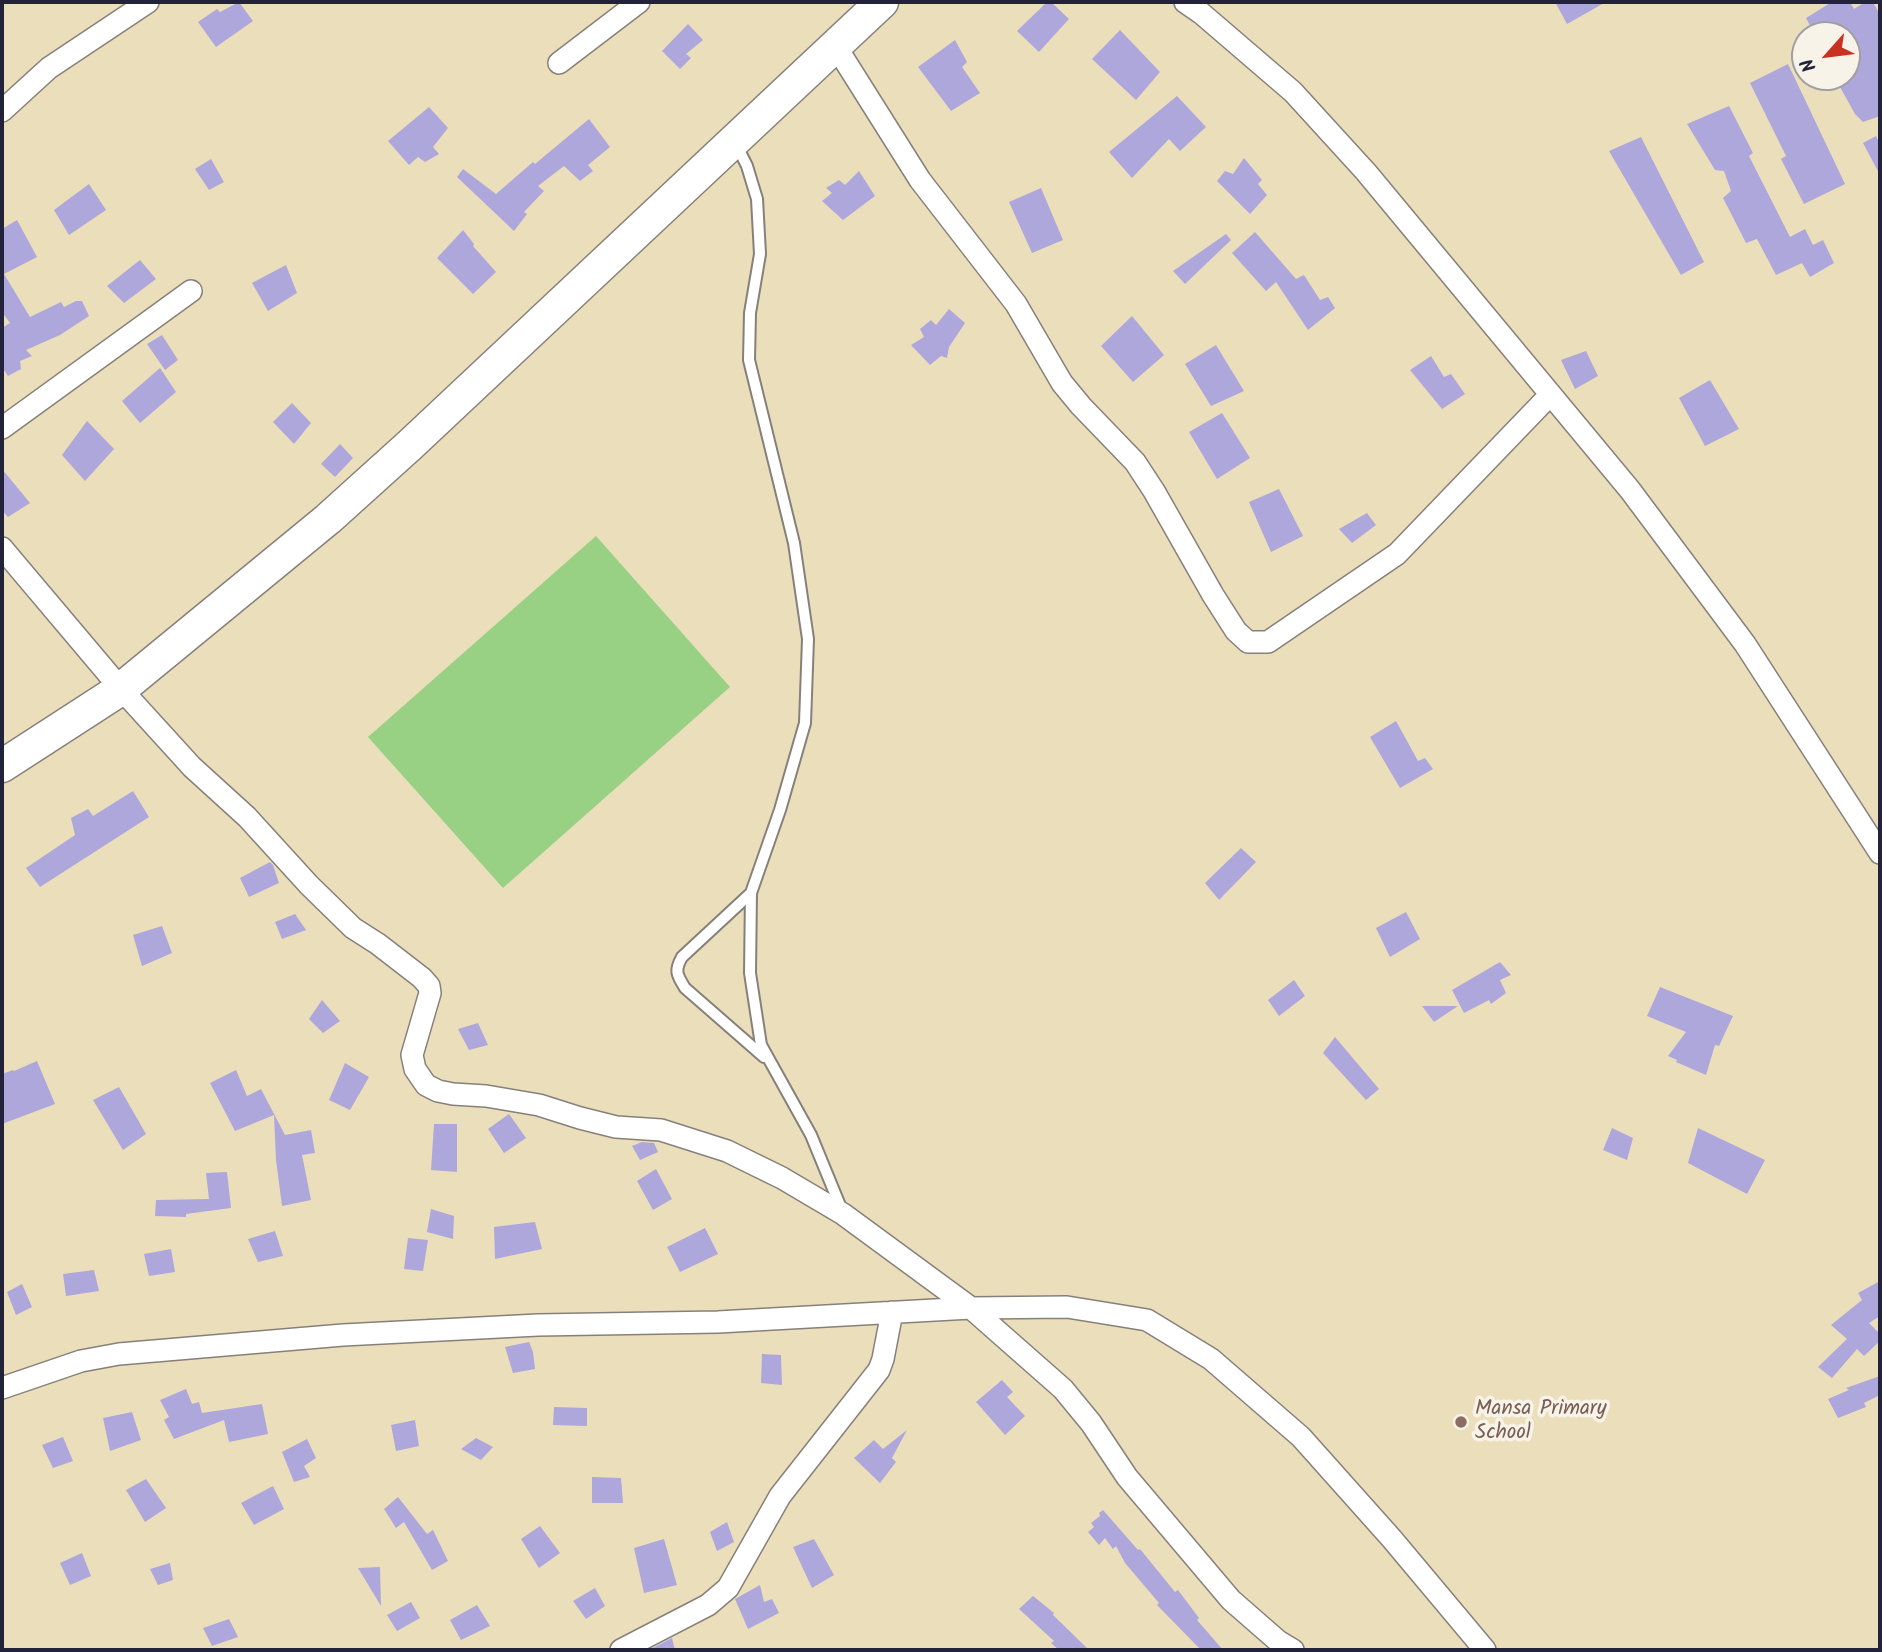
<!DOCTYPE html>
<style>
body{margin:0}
#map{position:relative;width:1882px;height:1652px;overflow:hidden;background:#ebdebb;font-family:Kalam,sans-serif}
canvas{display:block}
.frame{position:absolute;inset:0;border:4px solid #22223b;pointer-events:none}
.north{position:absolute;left:1791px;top:21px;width:70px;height:70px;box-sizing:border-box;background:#f7f3e8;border:2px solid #a29fa3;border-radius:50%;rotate:242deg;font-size:19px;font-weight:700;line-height:28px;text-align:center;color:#22223b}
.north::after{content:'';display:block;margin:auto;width:24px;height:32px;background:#c8321e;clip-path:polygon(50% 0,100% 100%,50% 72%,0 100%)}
</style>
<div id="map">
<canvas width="1882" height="1652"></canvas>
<div class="frame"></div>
<div class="north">N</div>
</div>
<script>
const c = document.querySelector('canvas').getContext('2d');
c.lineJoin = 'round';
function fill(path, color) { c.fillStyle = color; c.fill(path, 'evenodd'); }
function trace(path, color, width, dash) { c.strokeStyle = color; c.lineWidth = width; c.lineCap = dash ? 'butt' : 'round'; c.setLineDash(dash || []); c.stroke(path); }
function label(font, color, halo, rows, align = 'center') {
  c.font = font + ' Kalam,sans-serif'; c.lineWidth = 7; c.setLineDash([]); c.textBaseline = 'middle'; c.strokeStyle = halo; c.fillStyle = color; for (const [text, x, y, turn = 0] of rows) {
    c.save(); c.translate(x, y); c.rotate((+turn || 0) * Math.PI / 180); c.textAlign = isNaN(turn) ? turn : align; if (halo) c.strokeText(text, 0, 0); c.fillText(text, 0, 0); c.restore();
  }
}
fill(new Path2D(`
 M596,536l134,151 -227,201 -135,-151z`), '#99d184');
fill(new Path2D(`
 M239,2l14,19 -37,26 -18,-25 19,-13 3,3z
 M1047,2h4l18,17 -30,33 -22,-21z
 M1555,2h51l-39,22z
 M1832,2h18l4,7 11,-7h8l7,13v101l-17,6 -8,-8 -20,-36 12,-1v-42h-32l-9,-17z
 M688,24l15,16 -17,14 5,4 -11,11 -18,-18z
 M1120,30l40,42 -24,28 -44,-41z
 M955,40l12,22 -5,5 18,26 -29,18 -33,-44z
 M1788,64l57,120 -41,20 -23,-45 5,-3 -36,-73z
 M1177,96l29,31 -26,24 -11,-12 -37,39 -23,-26z
 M1729,106l24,47 -4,3 41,81 15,-8 8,16 10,-5 11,23 -24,14 -8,-14 -26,12 -19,-36 -11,4 -23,-45 8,-7 -7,-20 -9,-1 -28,-46z
 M429,107l19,21 -15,19 6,7 -14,8 -7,-5 -9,8 -21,-24z
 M589,119l21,28 -22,18 5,6 -13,10 -16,-15 -26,20 6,5 -20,21 3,2 -13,17 -57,-54 6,-8 33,25 37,-32 2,2z
 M1876,136l4,9v30l-17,-32z
 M1641,137l63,125 -23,13 -72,-124z
 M1244,158l18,22 -4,4 9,11 -17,19 -33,-33 8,-10 8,3z
 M211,159l13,23 -15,8 -14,-21z
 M859,171l16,25 -32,24 -21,-19 10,-8 -6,-5 13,-8 6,5z
 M89,184l17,26 -37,25 -15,-25z
 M1041,188l22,52 -31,13 -23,-51z
 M17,220l20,37 -33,17 26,43 31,-15 3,5 12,-6h6l7,15 -29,19 -34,15 6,6 -12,5 1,8 -13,7 -6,-9v-39l8,-5 -8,-11v-83z
 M463,230l11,14 -1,2 23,26 -23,22 -36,-36z
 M1255,232l41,47 8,-4 16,25 8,-3 7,11 -27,22 -32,-48 -10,9 -34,-38z
 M1226,234l5,6 -46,44 -12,-13z
 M140,260l16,19 -32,24 -17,-17z
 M286,265l11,28 -29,18 -16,-28z
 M949,309l16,14 -16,24 -2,11 -6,-2 -11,9 -19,-20 13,-8 -4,-8 11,-9 5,5z
 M1132,316l32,39 -31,27 -32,-36z
 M162,335l16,25 -13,10 -18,-26z
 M1216,345l28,46 -33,15 -26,-42z
 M1586,351l12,25 -23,13 -14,-29z
 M1431,356l13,21 7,-3 14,20 -23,15 -32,-39z
 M160,368l16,24 -36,31 -18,-22z
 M1710,380l29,49 -34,17 -26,-48z
 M292,403l19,20 -17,21 -21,-22z
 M1222,413l28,45 -33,21 -28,-47z
 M87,421l27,28 -29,32 -23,-26z
 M340,444l13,14 -18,19 -14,-13z
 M2,469l28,34 -22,14 -6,-7z
 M1279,489l24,47 -32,16 -22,-50z
 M1367,513l9,12 -24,18 -13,-14z
 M1396,721l22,40 7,-3 8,11 -33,19 -30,-51z
 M133,791l16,26 -109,70 -14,-19 49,-33 -4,-17 17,-9 5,7z
 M1241,848l15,14 -37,38 -14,-17z
 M270,862l3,3 6,18 -30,14 -9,-19z
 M1406,912l14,27 -30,18 -14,-29z
 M295,914l11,16 -24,9 -7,-17z
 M162,926l10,27 -30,13 -9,-31z
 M1500,962l11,13 -11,5 6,13 -15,11 -2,-4 -25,13 -12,-23z
 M1294,980l11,16 -26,20 -11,-16z
 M1660,987l73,29 -14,30 -4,-1 -9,30 -30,-13 1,-2 -9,-4 18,-24 -39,-16z
 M322,1000l18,21 -17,12 -14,-14z
 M1422,1006h36l-24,16z
 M478,1023l10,22 -19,5 -11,-21z
 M1335,1037l44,52 -13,11 -43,-47z
 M37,1061l18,43 -53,20v-50l11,-4 1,1z
 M345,1063l24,14 -19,33 -21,-10z
 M236,1070l11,26 14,-7 24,46 26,-5 4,23 -13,2 9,45 -29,6 -6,-46 -2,-45 -39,16 -25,-48z
 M119,1087l27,47 -23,16 -30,-50z
 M509,1114l17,24 -22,15 -16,-24z
 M434,1124h23v48l-26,-2z
 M1612,1128l21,10 -6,22 -24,-10z
 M1698,1128l67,32 -18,34 -59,-31z
 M642,1142l12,1 4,9 -18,8 -8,-14z
 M656,1169l16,30 -19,11 -16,-29z
 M227,1172l4,36 -45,6v3l-31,-1 1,-16 53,-1 -3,-26z
 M431,1209l23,7 -1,23 -26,-7z
 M535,1222l7,27 -47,10 -1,-32z
 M705,1228l13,26 -38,18 -13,-25z
 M275,1231l8,25 -25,6 -10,-23z
 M408,1238l20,2 -5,31 -19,-2z
 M171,1249l4,23 -26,4 -5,-22z
 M94,1270l5,21 -33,5 -3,-22z
 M1880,1281v35l-11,7 11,11v7l-16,15 -7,-7 -25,29 -14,-11 29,-28 -16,-14 31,-25 -4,-7z
 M22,1284l10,23 -16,8 -9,-23z
 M529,1342l4,10 2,17 -22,4 -8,-26z
 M762,1354l19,1 1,30 -21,-2z
 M1880,1376v19l-16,8 2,4 -28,11 -10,-19 21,-9 -3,-2z
 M1002,1380l11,12 -6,5 18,19 -20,19 -29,-33z
 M186,1389l6,15 7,-2 3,11 60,-9 6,30 -39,8 -5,-22 -50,19 -10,-19 5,-3 -9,-17z
 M554,1407l33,1v18l-34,-1z
 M132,1412l9,28 -31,11 -7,-33z
 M415,1420l4,26 -23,5 -5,-26z
 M907,1430l-15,28 4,4 -16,21 -26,-25 20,-18 9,9z
 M63,1437l10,24 -20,7 -11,-23z
 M476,1438l17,9 -12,13 -20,-11z
 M307,1439l9,19 -12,8 6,11 -16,5 -12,-30z
 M592,1477l29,1 2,25h-31z
 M146,1479l20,29 -21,14 -19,-32z
 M273,1486l11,23 -30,16 -13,-22z
 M398,1497l29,37 6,-4 15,31 -16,9 -28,-48 -8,6 -12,-19z
 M1103,1510l35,40 2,-1 35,43 3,-2 21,28 -2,2 26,30h-22l-44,-45 2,-2 -34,-40 -9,-17 -3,3 -8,-11 -6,7 -11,-13 6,-5 -3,-4 9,-7 -1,-3z
 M727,1522l7,20 -17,9 -7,-19z
 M540,1526l20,27 -21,15 -18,-29z
 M664,1539l13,46 -33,8 -10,-45z
 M814,1539l20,36 -22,13 -19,-41z
 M82,1553l9,23 -21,9 -10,-22z
 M170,1563l3,17 -15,5 -8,-16z
 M380,1567l1,39 -23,-38z
 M760,1585l4,17 8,-3 7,14 -31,16 -13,-30z
 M595,1588l10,18 -19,13 -13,-18z
 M1033,1596l21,17 -1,2 36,35h-30l-8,-7 3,-2 -35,-32z
 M411,1602l9,16 -23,13 -10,-16z
 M477,1605l13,21 -29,14 -11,-20z
 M229,1619l9,18 -26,9 -9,-18z
 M672,1638l3,12h-26z`), '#aea7dc');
const service = new Path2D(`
 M736,144l11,22 10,33 3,55 -10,59 -1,47 45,183 14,96 -3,84 -25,87 -29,83 -1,80 11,72 50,90 30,73
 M751,893l-69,64c-8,14 -5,18 3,31l79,69`);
const minor = new Path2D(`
 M1185,2l16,11 92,79 73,80 264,318 115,154 135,209
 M835,45l85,135 96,124 46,79 19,23 54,56 19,29 59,104 23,36 12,11h20l129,-88 153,-159
 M559,63l80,-61
 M2,111l47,-43 99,-66
 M2,428l189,-137
 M2,548l119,141 71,78 55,50 62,68 44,43 25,16 44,34 7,8 1,7 -18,62 3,14 11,16 12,6 15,3 33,2 53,9 41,13 36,9 45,3 66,21 55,27 61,36 128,94 92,81 28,34 36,54 104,123 47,41 15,9
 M2,1388l79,-27 38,-7 224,-19 195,-10 180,-3 253,-14 96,-1 80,13 64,39 90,78 91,102 93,111
 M621,1650l87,-45 20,-17 52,-92 99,-126 4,-11 9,-47`);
const primary = new Path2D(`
 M2,766l119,-77 207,-170 82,-74 472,-443`);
trace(service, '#86807b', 14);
trace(minor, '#86807b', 24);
trace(primary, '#86807b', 35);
trace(service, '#fff', 10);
trace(minor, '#fff', 21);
trace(primary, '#fff', 32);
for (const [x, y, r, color] of [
 [1461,1422,7,"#8d6e63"]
]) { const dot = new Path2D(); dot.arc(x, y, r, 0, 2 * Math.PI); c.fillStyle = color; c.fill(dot); trace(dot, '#f7f3e8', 2.5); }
label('21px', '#785e54', '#f7f3e8', [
 ["Mansa Primary",1475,1410],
 ["School",1475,1434]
], 'left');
</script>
